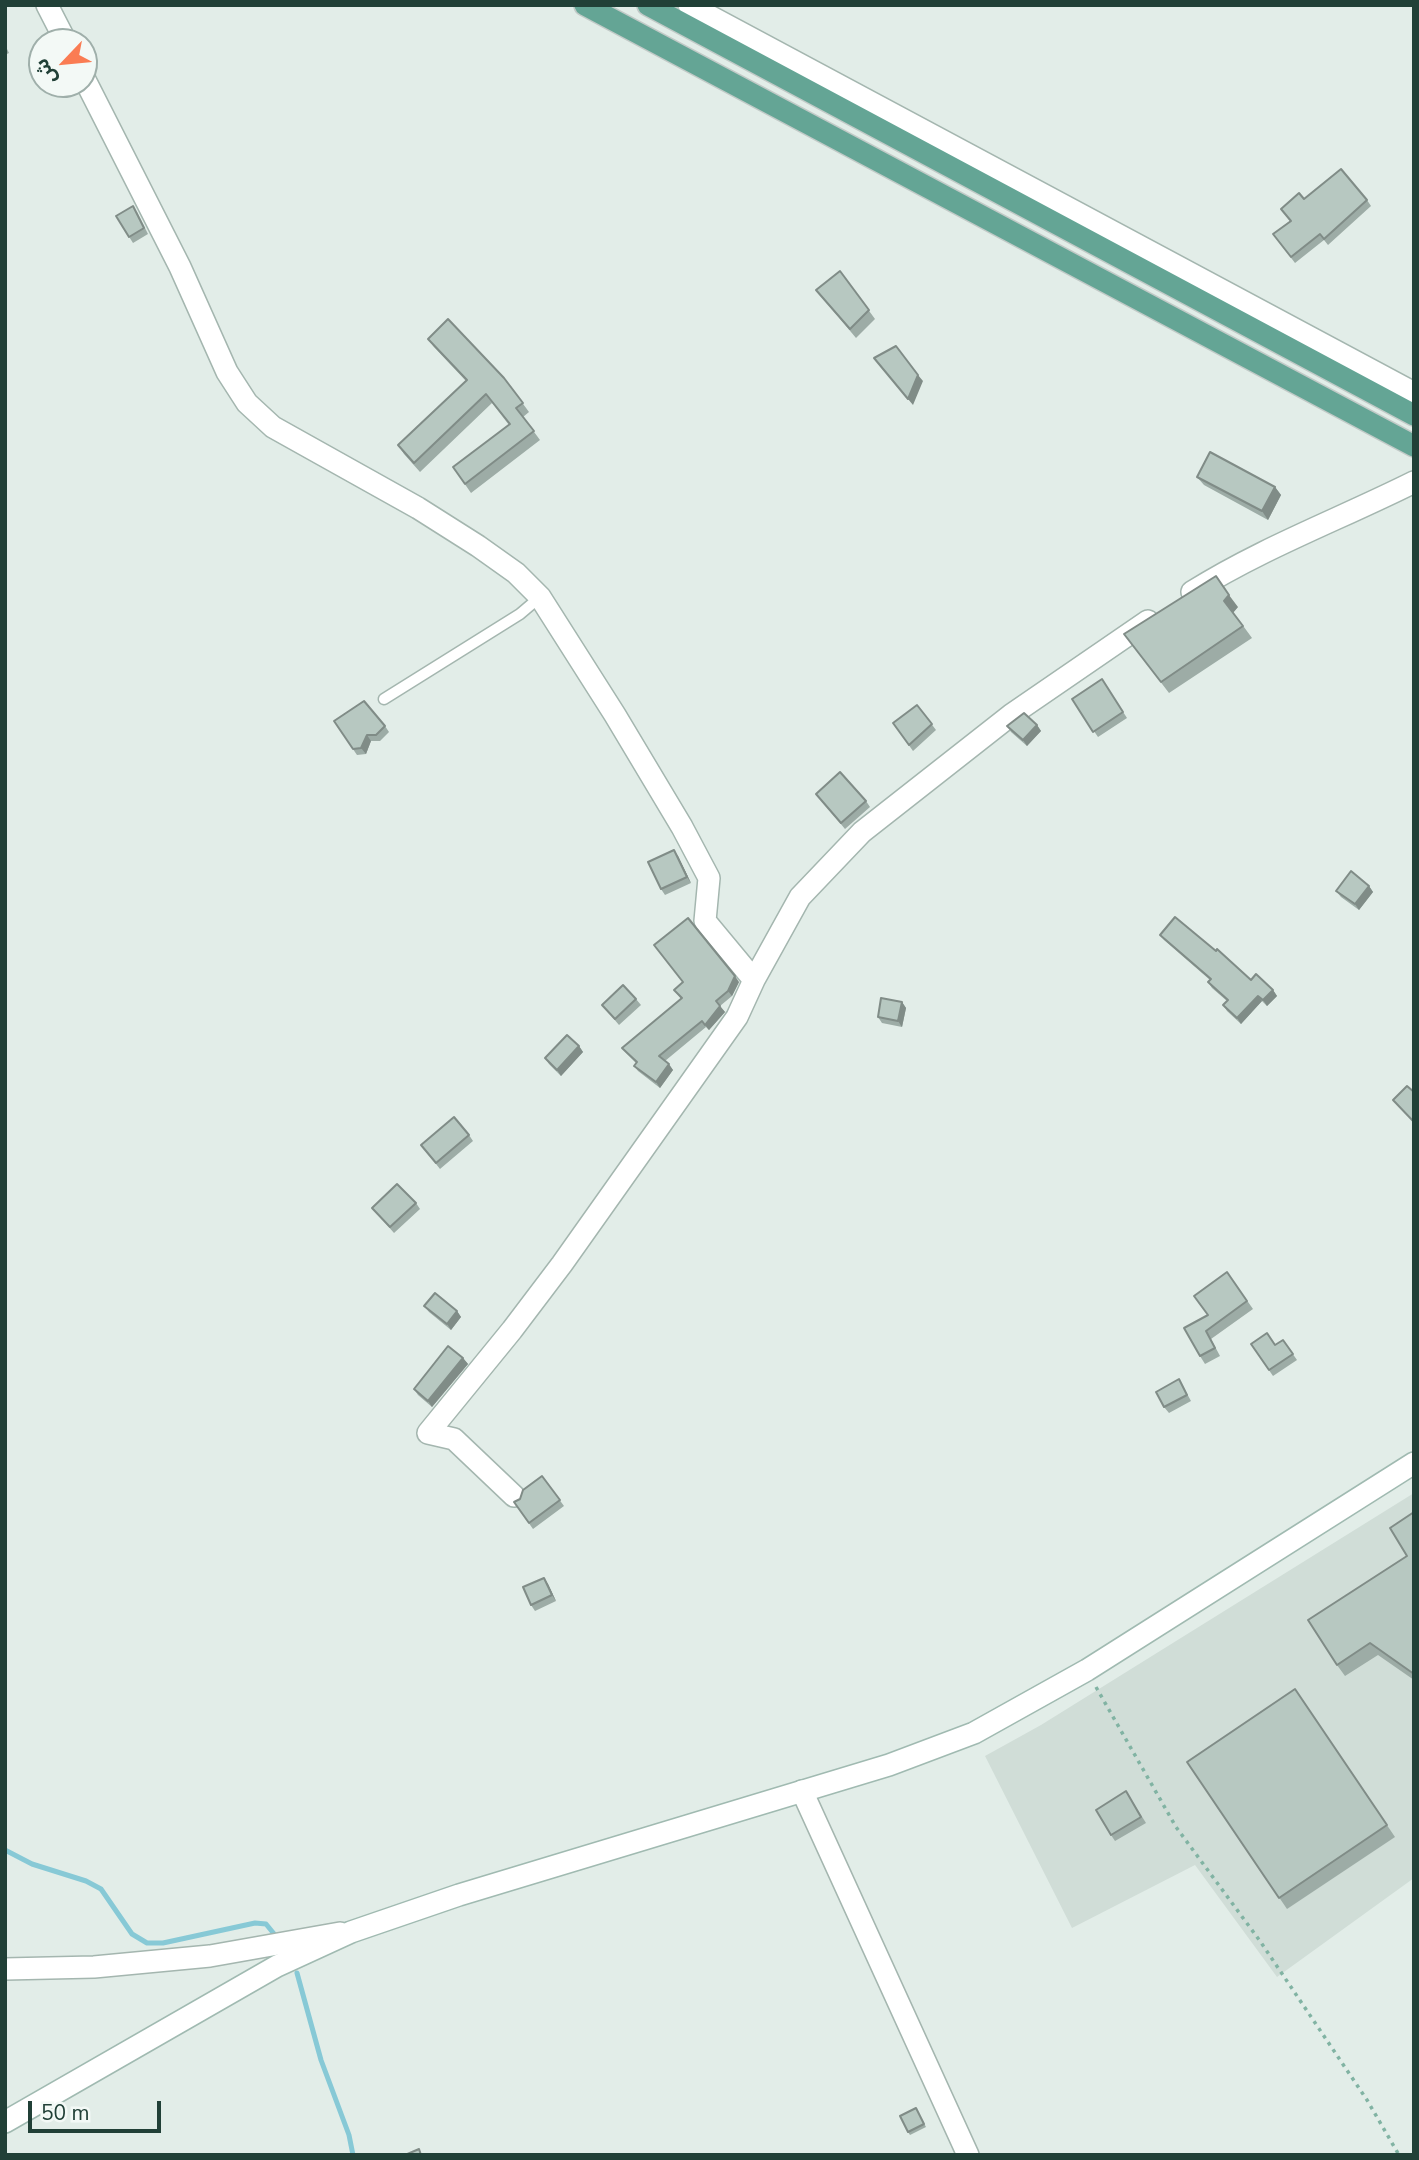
<!DOCTYPE html>
<meta charset="utf-8">
<style>
body{margin:0}
#map{position:relative;width:1419px;height:2160px;overflow:hidden;background:#e2ede8;font-family:"Nunito Sans","Noto Sans Arabic",sans-serif}
canvas{display:block}
.frame{position:absolute;inset:0;border:7px solid #214037;pointer-events:none}
.north{position:absolute;left:28px;top:28px;width:70px;height:70px;box-sizing:border-box;background:#f3f9f6;border:2px solid #9fafaa;border-radius:50%;rotate:244deg;font-size:19px;font-weight:700;line-height:28px;text-align:center;color:#214037}
.north::after{content:'';display:block;margin:auto;width:24px;height:32px;background:#fa7c53;clip-path:polygon(50% 0,100% 100%,50% 72%,0 100%)}
.scale{position:absolute;left:28px;top:2101px;width:133px;height:32px;box-sizing:border-box;border:4px solid #214037;border-top:0;padding-left:9px;font-size:21px;line-height:24px;white-space:nowrap;color:#214037;-webkit-text-stroke:5px #f3f9f6;paint-order:stroke}
</style>
<div id="map">
<canvas width="1419" height="2160"></canvas>
<div class="frame"></div>
<div class="north">ش</div>
<div class="scale">50 m</div>
</div>
<script>
const c = document.querySelector('canvas').getContext('2d');
c.lineJoin = 'round';
function fill(path, color) { c.fillStyle = color; c.fill(path, 'evenodd'); }
function trace(path, color, width, dash) { c.strokeStyle = color; c.lineWidth = width; c.lineCap = dash ? 'butt' : 'round'; c.setLineDash(dash || []); c.stroke(path); }
fill(new Path2D(`
 M1414,1493v385l-137,99 -82,-112 -123,63 -87,-172 56,-31z`), '#d0ddd7');
trace(new Path2D(`
 M5,1850l27,14 54,17 15,8 31,45 15,9h16l92,-20 11,1 13,16
 M297,1973l24,87 28,75 4,20`), '#87c9d6', 5);
const lane = new Path2D(`
 M384,699l136,-85 20,-17`);
const street = new Path2D(`
 M47,5l19,37
 M689,5l725,388
 M84,78l96,189 47,105 20,31 26,24 145,81 60,38 38,27 24,24 75,118 67,112 27,51 -4,43 49,59 -17,37 -175,247 -50,66 -84,103 26,6 60,57
 M1192,592c70,-44 148,-73 222,-110
 M754,980l46,-83 62,-65 149,-117 137,-94
 M802,1791l166,364
 M5,1969l89,-2 116,-11 130,-23`);
const secondary = new Path2D(`
 M5,2122l272,-156 74,-34 108,-37 430,-130 85,-32 113,-63 327,-207`);
const primary = new Path2D(`
 M585,5l829,441
 M648,5l766,410`);
trace(lane, '#a4b6af', 13);
trace(street, '#a4b6af', 24);
trace(secondary, '#a0bab1', 24);
trace(primary, '#c1cac7', 24);
trace(new Path2D(`
 M1096,1687l80,140 84,114 107,159 32,55`), '#81b3a3', 3.5, [3.5, 5]);
trace(lane, '#fff', 10);
trace(street, '#fff', 21);
trace(secondary, '#fff', 21);
trace(primary, '#64a595', 21);
fill(new Path2D(`
 M5,45l4,8 -4,2z
 M1304,199l63,1 4,6 -43,39 -4,-5 -29,23 -22,-29 17,-13 -9,-12z
 M137,212l11,22 -15,9 -17,-27z
 M840,271l35,48 -19,19 -40,-48z
 M428,339l76,39 25,34 -6,5 17,23 -69,53 -18,-26 56,-42 -17,-22 -72,69 -16,-18 -6,-9 68,-64 -32,-34z
 M1197,477l78,10 6,8 -13,25 -64,-35z
 M1238,607l-5,5 19,26 -83,55 -45,-59z
 M1102,679l25,39 -29,19 -26,-38z
 M917,705l19,25 -23,21 -20,-28z
 M334,721l51,5 4,6 -9,9h-9l-5,13 -9,1z
 M1037,725l4,6 -14,15 -16,-14 -4,-6z
 M816,794l50,7 4,6 -25,22z
 M678,856l13,27 -26,12 -4,-6z
 M1369,886l4,6 -14,18 -18,-13 -5,-6z
 M1160,935l91,45 22,10 4,6 -10,10 -5,-5 -21,23 -14,-13 -4,-6 4,-4 -15,-13 -4,-6 2,-2 -46,-40z
 M739,982l-7,14 -12,10 5,6 -16,18 -3,-3 -41,34 8,9 -13,18 -22,-17 -4,-5 2,-3 -10,-10 -4,-5 59,-49 -7,-9z
 M636,999l5,6 -22,20 -17,-20z
 M902,1002l4,6 -4,19 -20,-4 -4,-6z
 M579,1046l4,6 -22,24 -12,-12 -4,-6z
 M469,1135l4,6 -33,28 -19,-24z
 M416,1203l4,6 -26,24 -22,-25z
 M1227,1272l26,37 -42,30 9,17 -15,8 -5,-8 8,-41z
 M424,1306l33,5 4,6 -10,13 -22,-18z
 M1283,1340l14,20 -24,16 -22,-32 24,1z
 M463,1358l5,6 -36,43 -14,-12 -4,-6z
 M1179,1379l12,22 -22,12 -5,-6z
 M542,1476l22,30 -31,23 -19,-27 6,-3z
 M1414,1512v168l-36,-25 -33,21 -8,-11 70,-109z
 M544,1578l4,6 8,17 -21,10 -4,-6z
 M1295,1689l100,148 -108,72 -100,-147z
 M1126,1791l20,32 -31,18 -4,-6z
 M916,2108l10,19 -16,8 -2,-3z`), '#9daca6');
fill(new Path2D(`
 M918,375l5,6 -10,24 -5,-6z
 M1275,487l6,8 -13,25 -6,-9z
 M1229,595l9,12 -5,6 -9,-12z
 M1037,725l4,6 -14,15 -4,-6z
 M367,735l4,6 -5,13 -5,-6z
 M674,850l4,6 13,27 -4,-6z
 M1369,886l4,6 -14,18 -4,-6z
 M735,976l4,6 -7,14 -4,-5z
 M1273,990l4,6 -10,10 -4,-6z
 M1258,996l4,5 -21,23 -4,-6z
 M902,1002l4,6 -4,19 -4,-6z
 M720,1006l5,6 -16,18 -4,-5z
 M579,1046l4,6 -22,24 -4,-6z
 M669,1064l4,6 -13,18 -4,-6z
 M457,1311l4,6 -10,13 -4,-6z
 M463,1358l5,6 -36,43 -4,-6z
 M544,1578l4,6 8,17 -4,-6z`), '#808c87');
const building = new Path2D(`
 M1341,169l26,31 -43,39 -4,-5 -29,23 -18,-23 18,-13 -10,-12 18,-16 5,6z
 M133,206l11,22 -15,9 -13,-21z
 M840,271l29,39 -19,19 -34,-39z
 M448,319l56,59 19,25 -7,5 18,23 -69,53 -12,-17 57,-43 -24,-30 -72,69 -16,-18 69,-65 -39,-41z
 M896,346l22,29 -10,24 -34,-41z
 M1210,452l65,35 -13,24 -65,-34z
 M1216,576l13,19 -5,6 19,25 -82,56 -37,-48z
 M1102,679l21,33 -30,20 -21,-33z
 M364,701l21,25 -9,9h-9l-6,13 -8,1 -19,-28z
 M917,705l15,19 -23,21 -16,-22z
 M1024,713l13,12 -14,15 -16,-14z
 M840,772l26,29 -25,22 -25,-29z
 M674,850l13,27 -26,12 -13,-27z
 M1351,871l18,15 -14,18 -19,-13z
 M1175,917l41,34 1,-2 34,31 5,-6 17,16 -10,10 -5,-4 -21,22 -14,-13 5,-5 -20,-18 3,-3 -51,-44z
 M688,918l47,58 -7,15 -12,10 4,5 -15,19 -3,-4 -43,35 10,8 -13,18 -22,-16 3,-4 -15,-14 60,-50 -8,-8 9,-8 -29,-37z
 M623,985l13,14 -21,20 -13,-14z
 M881,998l21,4 -4,19 -20,-4z
 M567,1035l12,11 -22,24 -12,-12z
 M1407,1086l7,6v30l-21,-22z
 M454,1117l15,18 -33,28 -15,-18z
 M397,1184l19,19 -26,24 -18,-19z
 M1227,1272l20,29 -41,30 9,17 -15,8 -16,-28 24,-13 -14,-19z
 M435,1293l22,18 -10,13 -23,-18z
 M1267,1333l8,12 8,-5 10,14 -24,16 -18,-26z
 M448,1346l15,12 -35,43 -14,-12z
 M1179,1379l8,16 -23,12 -8,-15z
 M542,1476l18,24 -31,23 -15,-21 6,-3 3,-9z
 M1414,1512v162l-44,-31 -33,22 -29,-45 99,-64 -17,-28z
 M544,1578l8,17 -21,10 -8,-18z
 M1295,1689l92,136 -108,73 -92,-136z
 M1126,1791l15,26 -30,18 -15,-25z
 M916,2108l8,16 -16,8 -8,-16z
 M419,2149l2,6h-16z`);
fill(building, '#b7c8c1');
trace(building, '#808c87', 2);
</script>
